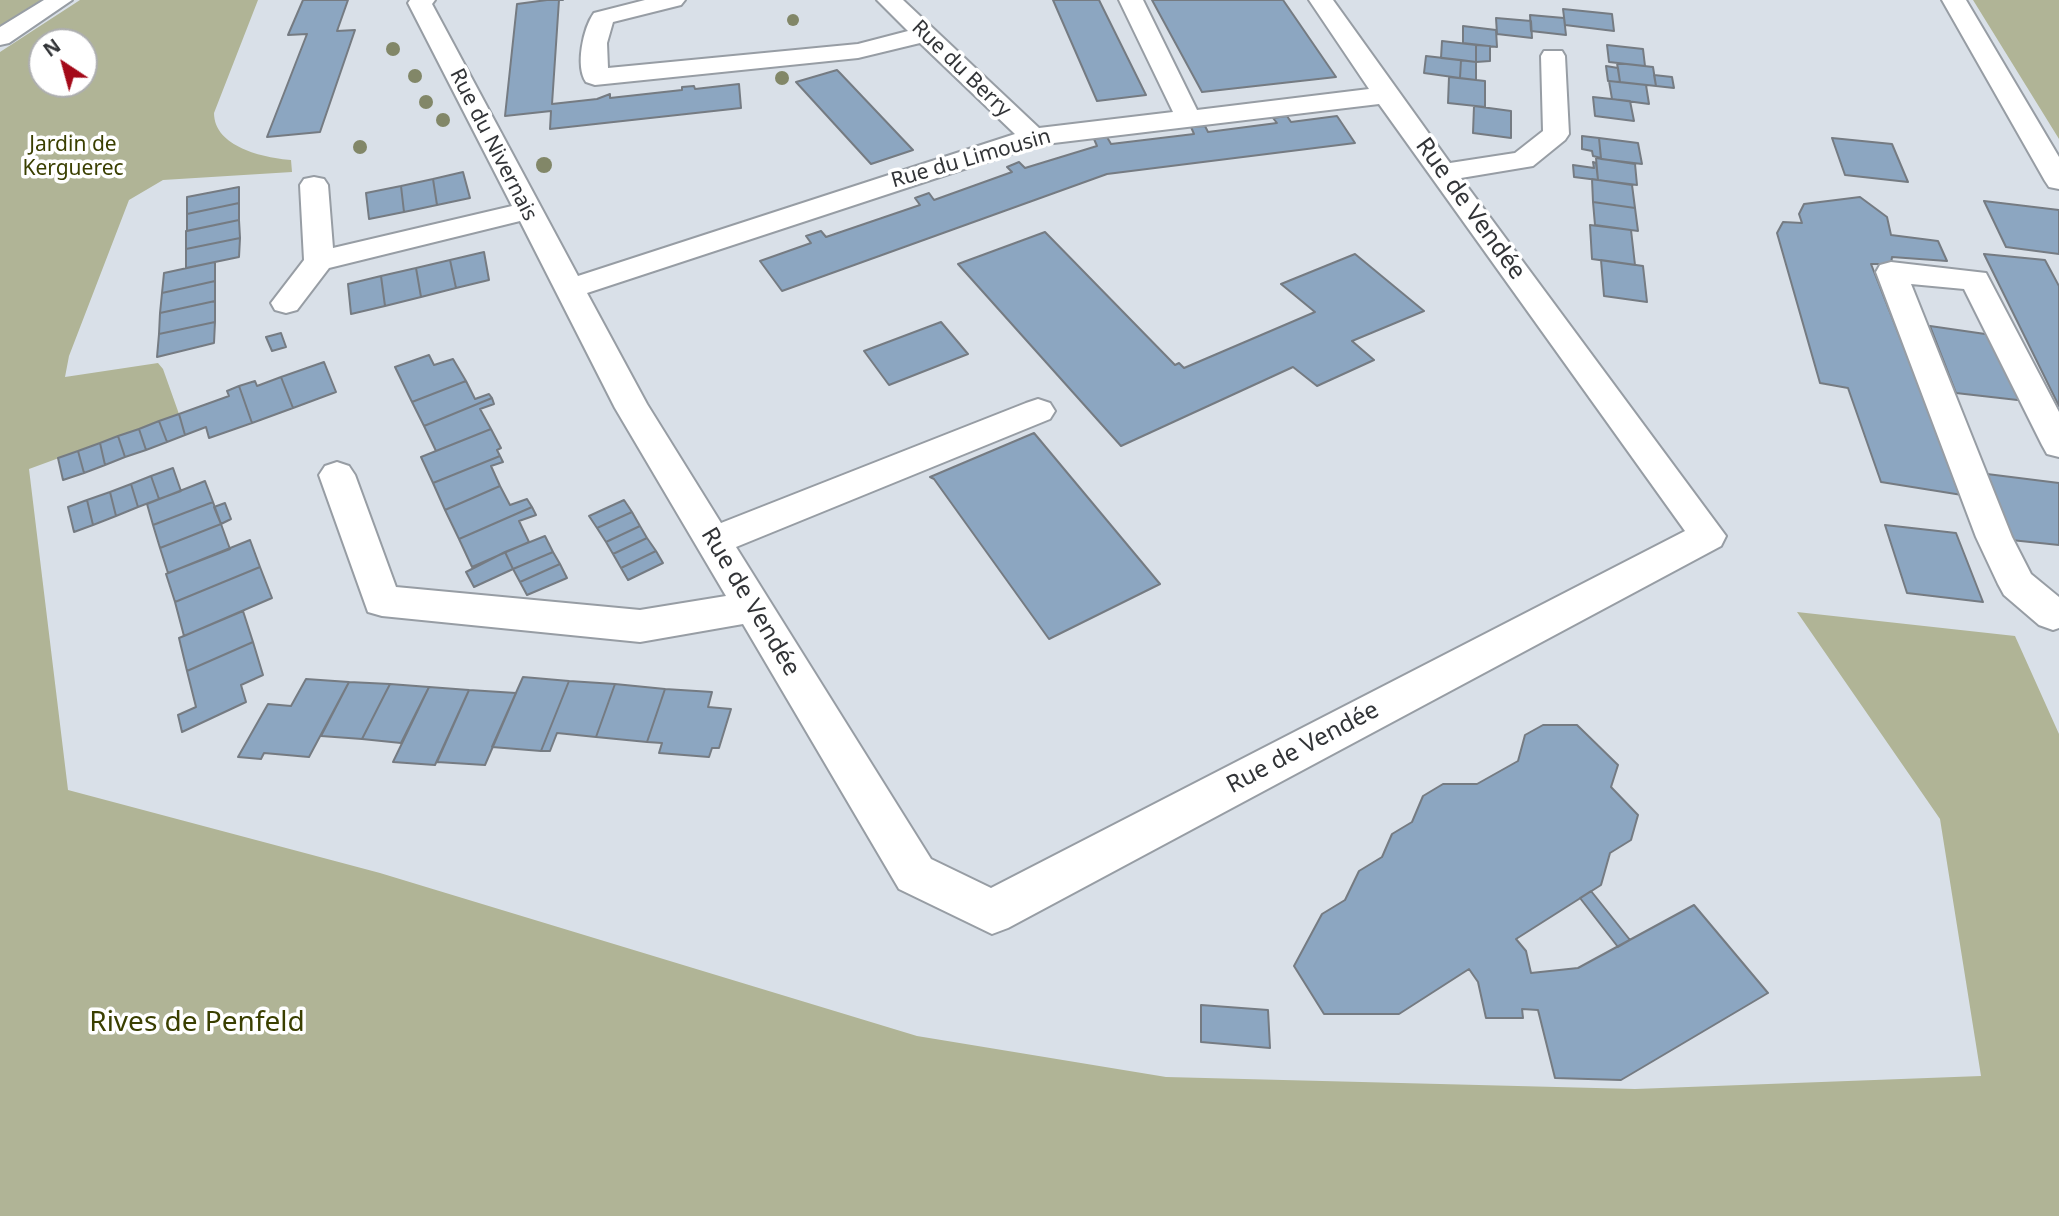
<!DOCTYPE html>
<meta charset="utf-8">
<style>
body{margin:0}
#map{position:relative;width:2059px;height:1216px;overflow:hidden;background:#d9e0e8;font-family:"Noto Sans",sans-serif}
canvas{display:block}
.north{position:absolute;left:28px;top:28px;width:70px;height:70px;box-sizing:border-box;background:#fff;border:2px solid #adaeaf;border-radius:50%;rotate:324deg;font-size:19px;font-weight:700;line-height:28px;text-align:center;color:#323437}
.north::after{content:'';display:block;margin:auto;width:24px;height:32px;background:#a40a19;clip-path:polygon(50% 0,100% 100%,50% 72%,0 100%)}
</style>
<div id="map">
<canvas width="2059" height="1216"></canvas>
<div class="north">N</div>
</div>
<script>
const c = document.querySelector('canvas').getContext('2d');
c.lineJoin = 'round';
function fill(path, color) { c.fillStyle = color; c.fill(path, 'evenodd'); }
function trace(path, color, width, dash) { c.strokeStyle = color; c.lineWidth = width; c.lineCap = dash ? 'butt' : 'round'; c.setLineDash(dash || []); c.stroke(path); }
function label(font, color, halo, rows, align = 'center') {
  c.font = font + ' "Noto Sans",sans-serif'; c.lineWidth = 7; c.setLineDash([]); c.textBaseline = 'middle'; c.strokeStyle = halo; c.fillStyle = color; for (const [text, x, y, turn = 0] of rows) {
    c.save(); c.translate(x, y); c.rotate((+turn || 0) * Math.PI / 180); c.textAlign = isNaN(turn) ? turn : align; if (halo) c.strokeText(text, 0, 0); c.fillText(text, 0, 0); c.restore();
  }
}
fill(new Path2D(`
 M0,0h41l-41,26z
 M80,0h178l-44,113c0,34 50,45 77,47l1,12 -129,8 -34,20 -60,156 -4,21 93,-14 5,6 16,45 -150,55 39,321 312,83 537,163 249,41 469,12 346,-13 -41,-257 -143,-207 218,24 44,98v482h-2059v-1164zM42,42h42v42h-42z
 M1973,0h86v139z`), '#b0b496');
const building = new Path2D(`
 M303,0h45l-11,31 18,-1 -35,102 -53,5 40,-103 -19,1z
 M547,0h16h-4l-7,104 45,-5 13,-5v4l72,-8v-3l12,-1 1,3 44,-5 2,24 -191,21 1,-18 -46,5 12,-112z
 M1053,0h46l47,95 -49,6z
 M1152,0h131l53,77 -134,15z
 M1563,9l49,5 2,17 -49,-6z
 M1530,15l34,3 2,17 -35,-4z
 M1496,18l35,3 1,17 -35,-4z
 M1463,26l33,4 1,17 -34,-4z
 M1442,41l34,4v17l-35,-4z
 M1476,45l14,1v15l-14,1z
 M1607,45l36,4 2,17 -36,-4z
 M1426,56l35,4 -1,18 -36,-5z
 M1461,60l15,2v18l-16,-2z
 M1617,63l36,4 3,19 -36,-4z
 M1606,66l12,2 2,14 -12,-1z
 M837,70l3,3 73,77 -42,14 -75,-82z
 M1654,75l18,2 2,11 -18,-2z
 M1449,77l36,4v26l-37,-4z
 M1609,81l37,4 3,19 -37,-5z
 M1593,97l37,4 4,20 -39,-5z
 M1474,106l37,5v27l-38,-5z
 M1287,116l4,6 46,-6 18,27 -248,31 -325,117 -22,-30 51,-18 -5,-7 15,-5 5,6 94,-32 -5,-7 14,-5 5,7 78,-28 -5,-5 12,-5 6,6 72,-22 -3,-7 13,-2 4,7 83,-10 -3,-7 14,-1 3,6 69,-9 -4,-5z
 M1582,136l17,2 2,20 -8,-2 -1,-5 -10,-2z
 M1599,138l39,5 4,21 -41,-5z
 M1832,138l60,6 16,38 -63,-7z
 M1596,158l39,6 2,21 -39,-5z
 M1593,162l3,1 2,17 -24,-3 -1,-12 21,3z
 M463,172l7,26 -33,7 -4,-26z
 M433,179l4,26 -33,7 -3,-26z
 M1592,179l40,6 3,23 -42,-6z
 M401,186l3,26 -35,7 -3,-26z
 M239,187v16l-52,11v-17z
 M1860,197l27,20 4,18 47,6 9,20 -55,-4 -1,7h-20l91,231 -81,-13 -33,-94 -28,-5 -43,-150 6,-11 19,1 -3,-9 5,-10z
 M1984,201l75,9v44l-53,-7z
 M1593,202l42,6 3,23 -43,-6z
 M239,203v17l-52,11v-17z
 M239,220l1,18 -54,11v-18z
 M1590,225l41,5 4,35 -43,-6z
 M1045,232l130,133 4,-2 5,5 131,-56 -34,-28 74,-30 69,57 -72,30 22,19 -57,26 -24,-19 -172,79 -163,-182z
 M240,238l-1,19 -53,11v-19z
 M484,252l5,28 -33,8 -6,-28z
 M1984,254l61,6 14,26v120z
 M450,260l6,28 -35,9 -5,-29z
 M1601,260l42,6 4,36 -43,-6z
 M215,262v19l-53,12 2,-20z
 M416,268l5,29 -36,9 -4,-30z
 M381,276l4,30 -34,8 -3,-30z
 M215,281v20l-55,12 2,-20z
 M215,301v21l-56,12 1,-21z
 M215,322l-1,21 -57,14 2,-23z
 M941,322l27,32 -79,31 -25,-34z
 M1930,326l69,10 36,66 -79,-9z
 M281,333l5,14 -14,4 -6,-14z
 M429,355l5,10 19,-6 13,22 -54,21 -17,-35z
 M324,362l12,30 -43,16 -12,-31z
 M281,377l12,31 -41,15 -13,-37 16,-5 2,5z
 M466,381l9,18 14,-5 3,4 -68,28 -12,-24z
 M239,386l13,37 -43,15 -3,-11 -21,8 -6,-21 50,-18 -2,-5z
 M492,398l2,6 -14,5 11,20 -55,22 -12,-25z
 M179,414l6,21 -18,7 -8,-21z
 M159,421l8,21 -21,8 -7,-21z
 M139,429l7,21 -21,7 -7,-21z
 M491,429l10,19 -4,2 3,6 -67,27 -12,-26z
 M1034,433l126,151 -111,55 -115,-160 -4,-2z
 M118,436l7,21 -20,8 -5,-22z
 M100,443l5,22 -21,8 -6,-22z
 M78,451l6,22 -21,7 -5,-22z
 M500,456l3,6 -12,4 9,20 -55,24 -12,-27z
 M173,468l8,23 -22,8 -8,-23z
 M1987,474l72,9v62l-48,-5z
 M151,476l8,23 -21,8 -7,-23z
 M205,481l8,21 -60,23 -6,-21z
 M131,484l7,23 -22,9 -6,-24z
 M500,486l10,19 17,-6 5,8 -73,32 -14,-29z
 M110,492l6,24 -23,9 -6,-25z
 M87,500l6,25 -19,7 -6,-25z
 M624,500l8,12 -35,16 -8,-12z
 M213,502l8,22 -61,24 -7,-23z
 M225,503l6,16 -10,5 -7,-17z
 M532,507l4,8 -17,6 10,21 -57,25 -13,-28z
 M632,512l8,14 -34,16 -9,-14z
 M221,524l9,25 -62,24 -8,-25z
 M1885,525l71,8 27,69 -76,-9z
 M640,526l7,12 -34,16 -7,-12z
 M545,536l8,16 -40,17 -8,-17z
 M647,538l9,13 -35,17 -8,-14z
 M250,540l10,27 -85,35 -9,-28z
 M656,551l7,12 -35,17 -7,-12z
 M505,552l8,17 -39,18 -8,-15z
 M553,552l7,12 -40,18 -7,-13z
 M560,564l7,14 -40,17 -7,-13z
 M260,567l12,31 -88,38 -9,-34z
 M243,611l10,31 -66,29 -8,-33z
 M253,642l10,33 -22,10 5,17 -64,30 -4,-17 18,-8 -9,-36z
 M523,677l46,4 -28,70 -49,-4z
 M306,679l43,3 -40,75 -45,-4 -3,6 -23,-2 30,-53 23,2z
 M569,681l46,3 -19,53 -39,-4 -7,18h-9z
 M349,682l41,2 -28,55 -41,-3z
 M390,684l39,3 -28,56 -39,-4z
 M615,684l50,5 -18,53 -51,-5z
 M429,687l40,3 -34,75 -42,-3z
 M665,689l47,3 -4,15 23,2 -12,39h-7l-3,9 -50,-4 3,-10 -15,-1z
 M469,690l47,3 -31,72 -48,-3z
 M1543,725h34l41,40 -7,22 27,28 -7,25 -21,13 -9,32 -85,54 10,12 5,22 47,-5 116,-63 74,88 -147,87 -66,-2 -17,-68 -16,-1 1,9h-37l-8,-36 -9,-13 -70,45h-75l-30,-48 28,-52 23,-14 14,-29 23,-14 10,-23 20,-12 11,-26 20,-12h34l41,-23 7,-26z
 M1591,891l39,49 -12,7 -38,-49z
 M1201,1005l67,5 2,38 -69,-6z`);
fill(building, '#8ca6c1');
trace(building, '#757b82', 2);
const minor = new Path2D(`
 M44,0h28l-63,43 -9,2v-18z
 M410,0h25l-3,4 146,272 437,-142 -95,-91 -62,15 -263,27 -9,-3c-11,-15 -3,-54 8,-69l51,-13h40l-4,5 -68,17 -6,21 1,25 250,-24 50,-13 -31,-31h26l136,128 134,-16 -54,-112h24l54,110 172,-21 -60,-89h24l117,163 65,-10 28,-22 -2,-75 3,-5h18l3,5 4,78 -4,6 -32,26 -72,12 265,358 -5,10 -713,382 -16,6 -93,-45 -156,-265 -103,18 -258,-26 -14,-4 -49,-137 6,-9 12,-4 12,4 6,9 41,112 244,23 86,-14 -111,-188 -95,-187 -191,47 -32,42 -11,3 -11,-3 -4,-7 33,-43 -4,-75 4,-6 10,-2 10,2 4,6 5,63 179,-42 -104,-203zM1379,104l306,427 -694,357 -60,-29 -195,-312 314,-128 5,-8 -5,-8 -12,-4 -12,4 -305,120 -74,-119 -60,-111 450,-148z
 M1942,0h24l93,157v32l-10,-2 -4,-6z
 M1891,262l95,11 73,139v45l-12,-3 -5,-9 -78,-156 -53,-5 101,253 19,37 28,23v31l-6,2 -14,-5 -35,-30 -6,-11 -22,-47 -100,-265 4,-7z`);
trace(minor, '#979da4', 4);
fill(minor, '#fff');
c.fillStyle = '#828768';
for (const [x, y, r] of [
 [793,20,6],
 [393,49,7],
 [415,76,7],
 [782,78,7],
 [426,102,7],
 [443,120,7],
 [360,147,7],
 [544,165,8]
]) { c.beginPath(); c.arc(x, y, r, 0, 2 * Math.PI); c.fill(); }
label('21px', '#323437', '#fff', [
 ["Rue du Berry",961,69,44],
 ["Rue du Nivernais",493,145,63],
 ["Rue du Limousin",971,159,-16]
]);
label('21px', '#3a3f00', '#fff', [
 ["Jardin de",73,145],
 ["Kerguerec",73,169]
]);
label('24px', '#323437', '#fff', [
 ["Rue de Vendée",1470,209,54],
 ["Rue de Vendée",750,602,59],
 ["Rue de Vendée",1303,748,-28]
]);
label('28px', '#3a3f00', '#fff', [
 ["Rives de Penfeld",197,1023]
]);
</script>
